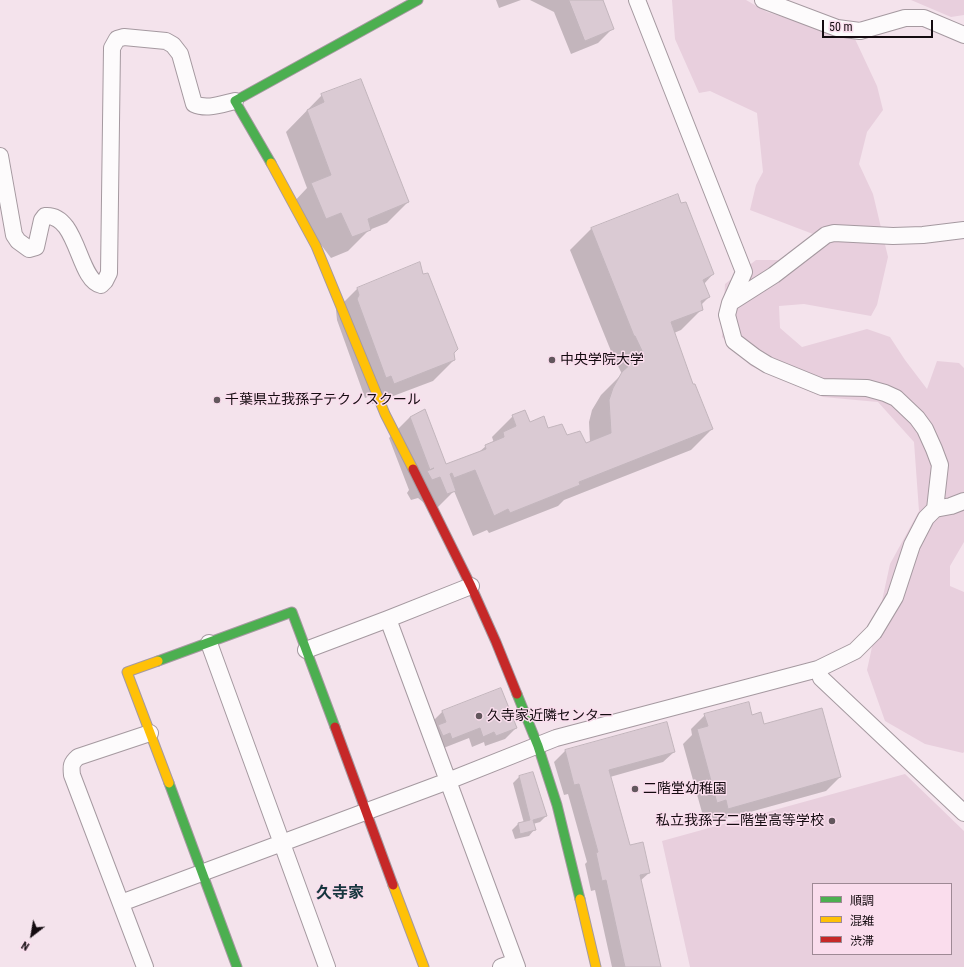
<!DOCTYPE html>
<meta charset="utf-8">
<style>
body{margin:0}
#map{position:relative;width:964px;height:967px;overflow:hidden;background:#f4e3ec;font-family:"Roboto Condensed","Noto Sans JP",sans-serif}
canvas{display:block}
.legend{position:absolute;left:812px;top:883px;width:140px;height:72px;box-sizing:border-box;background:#fadded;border:1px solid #9e8995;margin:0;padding:5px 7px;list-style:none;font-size:12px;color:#140b10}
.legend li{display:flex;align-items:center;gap:8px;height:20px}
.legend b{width:20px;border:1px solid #9e8995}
.north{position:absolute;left:12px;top:915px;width:40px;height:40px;-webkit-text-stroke:3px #fadded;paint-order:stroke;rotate:211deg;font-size:11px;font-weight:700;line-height:16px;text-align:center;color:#140b10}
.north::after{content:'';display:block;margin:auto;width:14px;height:18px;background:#140b10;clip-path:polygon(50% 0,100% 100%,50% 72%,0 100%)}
.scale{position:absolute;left:822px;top:20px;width:111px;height:18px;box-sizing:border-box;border:2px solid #140b10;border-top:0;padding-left:5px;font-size:12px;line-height:14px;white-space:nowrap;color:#140b10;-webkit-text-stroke:3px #fadded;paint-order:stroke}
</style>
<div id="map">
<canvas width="964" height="967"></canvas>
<ul class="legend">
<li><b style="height:5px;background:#4caf50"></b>順調</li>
<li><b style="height:5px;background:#ffc107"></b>混雑</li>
<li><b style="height:5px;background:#c62828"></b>渋滞</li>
</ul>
<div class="north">N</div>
<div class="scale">50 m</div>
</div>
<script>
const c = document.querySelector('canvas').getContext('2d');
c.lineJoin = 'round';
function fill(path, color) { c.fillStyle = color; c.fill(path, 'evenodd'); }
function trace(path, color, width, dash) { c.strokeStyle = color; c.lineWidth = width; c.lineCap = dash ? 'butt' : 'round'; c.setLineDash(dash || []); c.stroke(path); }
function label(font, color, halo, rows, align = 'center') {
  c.font = font + ' "Roboto Condensed","Noto Sans JP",sans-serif'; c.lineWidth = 3; c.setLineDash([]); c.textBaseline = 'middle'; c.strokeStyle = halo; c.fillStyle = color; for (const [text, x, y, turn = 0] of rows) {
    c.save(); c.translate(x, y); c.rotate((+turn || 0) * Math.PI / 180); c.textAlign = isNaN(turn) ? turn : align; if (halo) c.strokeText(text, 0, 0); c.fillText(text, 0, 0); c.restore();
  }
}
fill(new Path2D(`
 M672,0h74l21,12 88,27 22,47 6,24 -16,22 -8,32 14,30 15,63 -11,48 -6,11 -67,-12 -25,2 1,22 22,19 65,-18 23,8 15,23 22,29 10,-28 22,2 5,5v174l-14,24v20l14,6v160l-1,1 -38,-9 -40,-23 -18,-51 23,-106 29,-53 -5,-69 -36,-40 -55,-5 -72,-31 -29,-29 3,-53 31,-24h52l5,-26 -63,-24 6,-25 7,-13 -6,-59 -47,-22 -11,2 -24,-54z
 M911,0h53v15l-13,2z
 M905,774l59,57v136h-274l-28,-126zM813,884h138v70h-138z`), '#e8cfdd');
fill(new Path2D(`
 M496,0h25l-22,8z
 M530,0h72l11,28 -15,15 -27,11 -17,-42z
 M322,95l86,107 -21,21 -18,7 -21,21 -17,7 -40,-53 16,-17 -21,-56z
 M677,196l36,78 -9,10 5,13 -8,8 1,4 -21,21 -7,3 19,53 19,43 -21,21 -127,50 -6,6 -69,27 -2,-3 -14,6 -19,-45 -20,20 -16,-13 -7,2 -4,-7 2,-3 -20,-52 21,-21 35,48 34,-13 7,-6 8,-3 -2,-6 21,-21 54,20 18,9 5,-2 -1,-21 3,-12 9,-15 21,-21 -9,-18 -43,-106 21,-21z
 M419,263l34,90 1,7 -21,21 -61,23 -2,-8 -5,2 -28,-78 -1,-10 21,-21z
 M443,711l73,17 -11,11 -20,7 -1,-4 -12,5 -3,-9 -28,11 -9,-27z
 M705,715l46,1 89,61 -14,14 -112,31 -3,-8 -8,2 -20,-72 9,-9 -1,-6z
 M666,724l8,28 -11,10 -53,15 19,69 20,27 -9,8 20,86h-48l-17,-77 -4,1 -6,-27 2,-2 -19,-68 -4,1 -10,-33 11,-11z
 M533,774l13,42 -6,6 -7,2 1,6 -5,6 -14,3 -3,-9 6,-6 6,-1 -11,-40 6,-6z`), '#0003');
const building = new Path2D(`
 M569,0h34l11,29 -29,12z
 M361,79l48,123 -41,17 3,11 -19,7 -11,-24 -15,6 -15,-36 20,-8 -24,-65 17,-8 -3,-8z
 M678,194l3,9 5,-1 28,72 -11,6 7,17 -9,4 2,9 -32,12 22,62h2l18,45 -134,53 1,3 -70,28 -2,-4 -14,7 -19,-46 -21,8 -2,-5 -2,1 6,17 -9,3 -7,-17 -8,3 -5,-9 7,-3 -4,2 -20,-53 15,-8 21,55 40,-15 -1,-4 19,-8 -1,-5 13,-6 -4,-11 13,-5 5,12 14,-6 4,12 14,-4 5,11 13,-4 6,12 25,-10 -2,-33 4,-12 9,-16 11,-10 12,-5 -10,-21h-1l-43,-108z
 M420,262l3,12 5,-1 30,76 -4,4 1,7 -61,24 -3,-8 -5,2 -29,-79 2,-4 -2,-7z
 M501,688l16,40 -21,8 -2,-4 -11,5 -3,-9 -28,11 -2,-6 -7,3 -5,-11 8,-3 -4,-11z
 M749,702l3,13 9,-3 3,12 58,-16 19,69 -113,32 -2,-9 -9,3 -20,-74 11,-3 -4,-12z
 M667,722l8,30 -66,18 21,75 13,-3 7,31 -10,2 21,92h-36l-19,-87 -4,1 -6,-28 2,-1 -19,-68 -5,1 -9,-35z
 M533,772l14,44 -14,4 3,10 -16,4 -2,-11 12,-3 -11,-44z`);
fill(building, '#dacad3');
trace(building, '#c2b5bc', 1);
const street = new Path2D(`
 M637,0l107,272 -14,31 -3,12 7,26 21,16 13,8 54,22 45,1 18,5 11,5 21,20 8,11 9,20 6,16 -5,44
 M763,0l74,28 23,3 45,-13h19l40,17
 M0,156l14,79 4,6 11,8 7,-2 6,-27 3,-4c33,-3 33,65 56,69l4,-4 4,-8 3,-225 5,-9 7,-2 42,4 7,4 7,9 14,50c13,6 28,0 41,-3
 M730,303l44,-28 52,-40 8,-2 59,3 30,-1 41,-5
 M964,501l-13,5 -16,3 -9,9 -14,27 -17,52 -21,35 -19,19 -37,18 3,9 143,135
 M388,619l129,348
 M209,643l118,324
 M306,650l82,-31 83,-33
 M121,903l327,-122 108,-43 262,-69
 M145,967l-73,-192c-1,-9 -1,-12 6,-18l72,-24
 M501,967l14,-5`);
const fast = new Path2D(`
 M271,163l-36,-62 183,-101
 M158,661l134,-49 43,115
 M517,694l21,52 19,59 23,94
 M169,783l68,184`);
const slow = new Path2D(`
 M271,163l45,83 69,168 28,55
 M158,661l-31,11 42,111
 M393,885l31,82
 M580,899l16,68`);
const jam = new Path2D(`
 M413,469l58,117 25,56 21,52
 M335,727l58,158`);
trace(street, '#a599a0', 18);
trace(fast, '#a599a0', 11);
trace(slow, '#a599a0', 11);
trace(jam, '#a599a0', 11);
trace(street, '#fdfbfc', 16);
trace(fast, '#4caf50', 9);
trace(slow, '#ffc107', 9);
trace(jam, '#c62828', 9);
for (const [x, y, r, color] of [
 [552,360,4,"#62575d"],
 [217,400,4,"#62575d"],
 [479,716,4,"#62575d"],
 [635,789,4,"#62575d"],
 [832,821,4,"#62575d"]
]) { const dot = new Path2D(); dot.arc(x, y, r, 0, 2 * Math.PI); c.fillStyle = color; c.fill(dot); trace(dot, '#fadded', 1.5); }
label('14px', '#140b10', '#fadded', [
 ["中央学院大学",560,360],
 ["千葉県立我孫子テクノスクール",225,400],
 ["久寺家近隣センター",487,716],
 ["二階堂幼稚園",643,789],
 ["私立我孫子二階堂高等学校",824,821,"right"]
], 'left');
label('bold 16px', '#16353e', '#fadded', [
 ["久寺家",340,894]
]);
</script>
